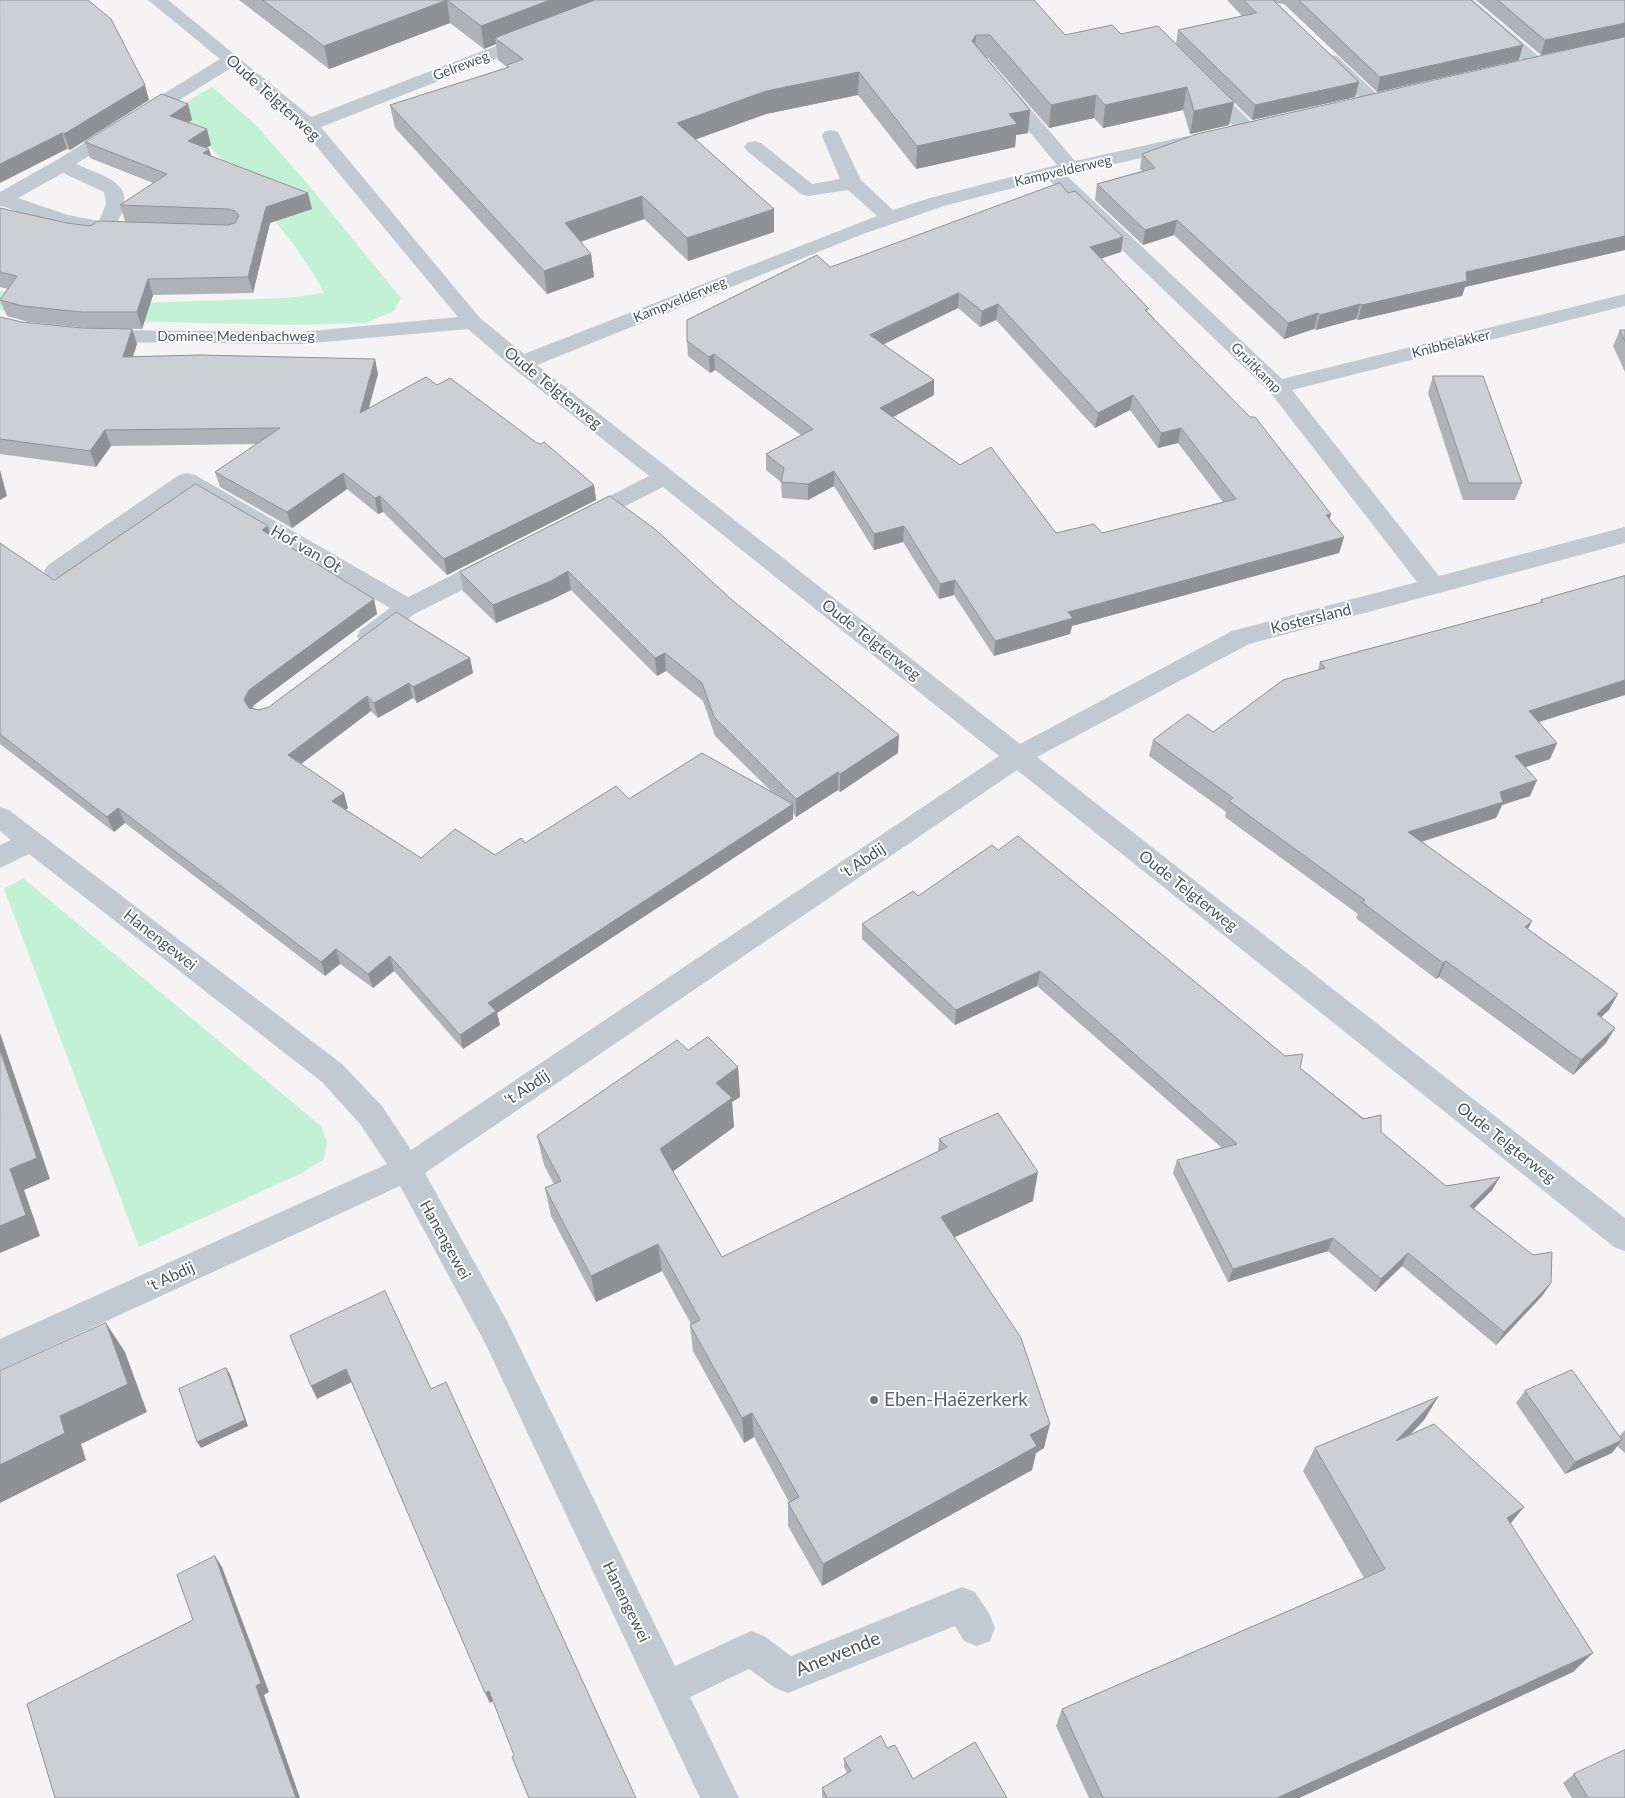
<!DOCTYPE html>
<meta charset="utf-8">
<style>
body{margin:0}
canvas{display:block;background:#f5f3f3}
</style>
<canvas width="1625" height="1798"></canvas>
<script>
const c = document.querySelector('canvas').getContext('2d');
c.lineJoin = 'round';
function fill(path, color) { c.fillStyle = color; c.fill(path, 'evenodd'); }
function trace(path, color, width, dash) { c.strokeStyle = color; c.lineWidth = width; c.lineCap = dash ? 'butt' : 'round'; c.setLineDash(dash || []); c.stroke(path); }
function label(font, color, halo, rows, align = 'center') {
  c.font = font + ' Lato,sans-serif'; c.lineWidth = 4; c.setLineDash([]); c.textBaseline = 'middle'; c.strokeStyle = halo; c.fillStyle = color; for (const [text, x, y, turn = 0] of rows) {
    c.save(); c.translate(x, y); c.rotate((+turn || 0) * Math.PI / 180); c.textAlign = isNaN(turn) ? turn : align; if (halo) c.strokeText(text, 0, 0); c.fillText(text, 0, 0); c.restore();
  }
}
fill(new Path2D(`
 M212,87l43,37 51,58 95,116 -7,13 -28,12 -73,2 -258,-6 -35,-9v-19l80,14 207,-7 37,-5c-13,-26 -31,-50 -50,-73 -32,-41 -64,-75 -102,-110z
 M23,878l298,248 6,16 -3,17 -22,14 -163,74 -135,-358z`), '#c3f1d5');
fill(new Path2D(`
 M148,0h20l143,117 216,-83 6,-1 6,1 3,4 -3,4 -218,85 159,191 44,36 353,-138 -29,-26 -40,6 -7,-2 -54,-43 -3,-4 3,-4 7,-2 7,2 51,41 28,-5 -18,-43 2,-4 7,-2 7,2 23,48 32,30 37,-12 127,-33 -61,-74 2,-4 7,-2 7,2 63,74 112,-25 7,2 3,4 -3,4 -128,29 216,204 343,-85v12l-333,84 147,186 186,-49v16l-376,101 -212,113 588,461v33l-11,-4 -597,-477 -592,403 82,148 168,345 76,-35 13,5 27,20 171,-69 13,5 15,23 5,13 -5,13 -13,5 -13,-5 -9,-15 -167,67 -13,-5 -26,-19 -59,28 49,101h-39l-215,-455 -85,-157 -400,184v-31l387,-175 -27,-40 -38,-42 -293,-228 -29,14v-23l11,-5 -11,-9v-24l9,3 333,254 40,42 29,44 588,-394 -336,-269 -71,36 -8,3 -8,-3 -4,-5 4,-5 73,-37 -136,-108 -45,-39 -167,15 -203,-2 -7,-1 -4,-5 4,-5 7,-1 203,2 157,-15 -156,-188 -71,-61 -155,96c31,14 64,19 41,59l16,3 3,4 -3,4c-26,7 -80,-10 -107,-19 -9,-3 -17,-8 -26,-9v-14l55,-31 165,-102zM63,173l41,19 2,12 -7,17 -31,-6 -50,-17zM1048,179l222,213 147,190 -185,49 -212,113 -483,-379 326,-131 81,-28z
 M1453,0h20l70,60 3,4 -3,4 -6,1 -6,-1z
 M1331,55l6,1 43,41 2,4 -2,4 -7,2 -7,-2 -41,-41 -3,-4 3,-4z
 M1205,81l7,2 42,42 2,4 -2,4 -7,2 -7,-2 -42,-42 -2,-4 2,-4z
 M187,473l8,2 213,122 78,-39 8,-2 8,2 4,6 -4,6 -86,43 -38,29 -9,3 -9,-3 -3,-6 3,-6 30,-22 -202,-118 -124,87 -8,2 -8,-2 -4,-6 4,-6 131,-90z`), '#c1cad2');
fill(new Path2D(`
 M0,0l149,100 -79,50 -3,-1z
 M239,0h795l31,35 56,-1 55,10 2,-14 64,-14 -15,-16h244l48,60 -142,32 -93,-88 -7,-1 82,79 -4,15 -103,23 -46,-45 23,50 -39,9 -7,-24 -80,18 -9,-10 -45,10 -61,-70h-2l44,52 -2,23 -12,2 -1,12 -99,22 -58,-74 -92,19 -71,25 79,70v23l-86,29 -44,-42 -63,23 10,12 3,23 -47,17 -152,-166 -5,-23 117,-37v-1l-9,-7 -2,-16 -12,5 -34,-26 -121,46z
 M1476,0h149v250l-160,37 -3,9 -104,24 -2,-1 -40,11 -2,-1 -30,10 -110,-104 -31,10 -48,-45 2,-16 45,-13 -2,-2 2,-15 483,-117 -84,18z
 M188,104l4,16 -3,2 22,23 -5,3 5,8 101,53 -42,14 -17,70 -100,2 -11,34 -54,-1 -59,-6 -22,-6 -7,-16 8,-11 -8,-2v-79l67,15 23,3 35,-5 -5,-16 33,-22 -63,-25 -5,-16z
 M1068,193l55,44 -2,15 -20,6 229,262 14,17 -5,16 -267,73 -2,8 -76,22 -40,-61 -15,4 -36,-57 -29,8 -40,-64 -26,14 -26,-2 -1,-16 -15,-12v-16l35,-19 -86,-65 -5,3 -22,-17 -1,-15 143,-74zM958,308l22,19 16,-7 99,108 35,-18 28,38 20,-5 45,59 -121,31h-46l-163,-116 41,-22v-15l-51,-36z
 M0,317l22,5 60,6 50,1 5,15 -4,12 245,18 -9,34 68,-23 100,58 57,42 2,15 -149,75 -64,-63 -5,2 -31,-25 -55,39 -72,-41 -5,-15 42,-28 -146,2 -15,21 -96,-13z
 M1620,330h5v42l-12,-26z
 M1433,376l89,107 -7,17h-52l-35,-107z
 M610,496l288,257 -58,39 -2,-2 -42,27 -3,-4v6l-296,194 3,12 -37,24 -69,-78 -21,17 -33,-24 -15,12 -200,-153 -11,9 -114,-88v-201l54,37 214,-54 2,9 104,64 3,15 -123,91 -1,3 6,2 211,-52 3,15 -56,30 -4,-5 -35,20 -7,-7 -70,53 47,44 -3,2 76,48 74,-3 30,-12 104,-44 143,-7 -57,-56 -12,-35 -37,-30 -9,5 -86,-86 -18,9 -57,24 -33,-32 -3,-19z
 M1625,576v119l-86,27 18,21 -7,16 -25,8 12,13 -7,16 -28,9 -6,13 -74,23 106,88 81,81 -8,7 14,11 -9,15 -33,32 -134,-98 -3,2 -80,-61 2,-4 -133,-97 1,-5 -77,-56 4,-16 60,-8 105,-62 2,-8 220,-59 1,-3z
 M998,850l302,218 81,64 65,54 54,-9 -8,13 -18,19 77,74 -9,13 -46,49 -94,-79 -27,26 -47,-41 -100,31 -55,-109 4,-13 45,-12 -185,-162 -82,39 -93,-86v-15l56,-28z
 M738,1067l2,30 -8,5 2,25 -61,44 49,86 216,-106 1,-12 94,62 -78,36 89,211 -8,5 -4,17 -210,116 -34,-60v-23l1,-1 -35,-65 -10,6 -51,-92 -3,-26 1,-1 -29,-53 -66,31 -45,-86 -6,-28 9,-4 -10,-19 -7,-29z
 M1525,1391l94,46 6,-7v23l-8,-7 -5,7 -47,21 -49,-71z
 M1438,1397l-14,23 -15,15 101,89 63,148 -274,126h-210l-33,-72 6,-17 302,-131 -61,-107 12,-23z
 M887,1748l26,31 94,19h-184l-1,-2v-8l25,-15 -3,-6v-8z
 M1574,1774l51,24h-53l-9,-15z`), '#b0b2b7');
fill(new Path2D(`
 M447,0l3,23 -121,46 -5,-23z
 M550,0h69l-124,38 1,6 -12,5 -3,-23z
 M1625,23v14l-84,18 4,-15z
 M976,35l-1,22 -3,-16z
 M1523,45l-4,15 -142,32 3,-15z
 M859,72l-1,23 -92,19 -88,32 -1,-23 89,-32z
 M1359,82l-4,15 -103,23 3,-15z
 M145,85l4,15 -79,50 -6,-16z
 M1187,87l-4,23 -80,18 2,-23z
 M1096,95l-2,23 -45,10 2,-23z
 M1234,102l-5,23 -39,9 4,-23z
 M188,104l4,16 -17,11 -5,-15z
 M1030,110l-2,23 -12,2 -1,12 -99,22 1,-23 92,-32z
 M207,129l4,16 -18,12 -5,-16z
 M62,133l5,16 -67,34v-19z
 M209,149l5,16 -11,-12z
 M308,193l4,16 -42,14 -17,70 -5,-16 18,-70z
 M642,196l2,23 -76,27 -3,-23z
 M774,209v23l-86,29 -1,-23z
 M1177,220l-3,15 -31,10 2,-15z
 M1625,236v14l-160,37 -3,9 -104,24 4,-15 104,-33z
 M1123,237l-2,15 -33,11 2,-16z
 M591,254l3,23 -47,17 -3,-23z
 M148,279l5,16 -11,34 -5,-17z
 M959,293l-1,15 -88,43v-16z
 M998,304l-2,16 -16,7 2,-16z
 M1360,304l-4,15 -40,11 4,-15z
 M1318,313l-4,16 -30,10 4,-16z
 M132,329l5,15 -9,28 -5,-15z
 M714,354l1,16 -5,3 -1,-16z
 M375,359l3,15 -15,54 -3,-15z
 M934,380v15l-54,29v-16z
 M1133,395l-3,15 -35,18 3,-15z
 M1181,428l-3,15 -20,5 3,-15z
 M105,430l6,16 -15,21 -6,-16z
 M0,470l7,26 -7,4z
 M834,471v15l-26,14v-16z
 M343,473l4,16 -55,39 -5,-16z
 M594,485l2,15 -149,75 -3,-16z
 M380,496l3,16 -5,2 -3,-16z
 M1331,514l-4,15 -1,-14z
 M268,526l4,16 -10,-12z
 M904,526l-1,16 -29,8v-16z
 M1344,537l-5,16 -267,73 -2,8 -76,22 1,-15 73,-29z
 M568,571l3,19 -18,9 -57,24 -3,-18z
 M955,580l-1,15 -15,4 1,-15z
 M374,599l3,15 -123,91 -5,10 -5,-15 5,-10z
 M665,653l1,18 -9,5 -2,-18z
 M470,658l3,15 -56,30 -4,-16z
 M1625,680v15l-103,32 7,-16z
 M409,683l4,15 -35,20 -4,-15z
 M367,696l4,15 -78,59 -5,-15z
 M899,735l-1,18 -58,39v-18z
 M1557,743l-7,16 -42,14 7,-17z
 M838,772v18l-42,27v-18z
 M1537,780l-7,16 -28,9 -6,13 -94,30 6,-16 92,-40z
 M344,793l4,15 -12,8 -4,-15z
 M793,804v15l-296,194 3,12 -37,24 -3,-14 28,-32z
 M118,808l7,15 -11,9 -7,-15z
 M1532,921l-8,16 1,-10z
 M336,949l4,15 -15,12 -4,-14z
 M390,956l4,15 -21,17 -5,-14z
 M1446,961l-7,16 -3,2 7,-16z
 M1040,971l-3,15 -82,39 1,-15z
 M1618,994l-9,16 -21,19 9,-15z
 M1615,1028l-9,15 -33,32 8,-15z
 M0,1033l50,146 -26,11 16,46 -40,17z
 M738,1067l2,30 -8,5 2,25 -70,51 -4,-29 56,-66z
 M1038,1172l-5,29 -95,44 3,-28z
 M1500,1177l-8,13 -29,29 7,-13z
 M1333,1238l-5,13 -100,31 5,-13z
 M658,1244l4,27 -66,31 -5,-26z
 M1408,1253l-6,13 -27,26 6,-13z
 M1551,1283l-9,13 -46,49 8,-13z
 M106,1323l19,29 22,60 -66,32 5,16 -86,43v-38l60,-49z
 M226,1368l4,6 18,52 -47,22 -4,-6z
 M346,1369l6,13 -35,17 -6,-13z
 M1438,1397l-14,23 -42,44 14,-23z
 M752,1413l2,24 -10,6 -2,-25z
 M1050,1424l-6,24 -8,5 -4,17 -210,116 1,-22 207,-129z
 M1622,1440l-10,13 -47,21 10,-12z
 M1524,1507l-17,21v-10z
 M215,1556l7,11 47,125 -5,3 36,103h-4l-40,-112z
 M1593,1653l-20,19 -274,126h-22z
 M489,1691l4,10 -3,2 -5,-10z`), '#909195');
const building = new Path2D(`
 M0,0h88l23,19 34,66 -81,49 -2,-1 -62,31z
 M263,0h287l-69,26 -34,-26 -123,46z
 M595,0h439l31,35 47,-10 9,9 37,-8 76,76 -40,9 -7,-24 -82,18 -9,-10 -45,10 -61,-70h-14l-4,6 58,69 -21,4 8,10 -100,22 -58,-74 -93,19 -89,32 97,86 -87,29 -45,-42 -77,27 26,31 -47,17 -154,-166 119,-38 -2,-2 16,-6 -28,-21z
 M1244,0h29l86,82 -104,23 -77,-75 78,-17z
 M1299,0h172l52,45 -143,32z
 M1498,0h127v23l-80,17z
 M1625,37v199l-159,36 1,9 -105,24 -2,-1 -40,11 -2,-2 -30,10 -111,-103 -32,10 -48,-46 58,-16 -13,-14 55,-20z
 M162,94l26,10 -18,12 37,13 -19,12 21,8 -6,4 105,40 -42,14 -18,70 -100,2 -11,33h-55l-59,-6 -23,-6 17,-24 -17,-4v-64l67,15 23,3 8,-5 130,4 7,-2 4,-7 -4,-5 -7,-2 -108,-4 47,-31 -82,-32z
 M1060,183l8,10 7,-2 48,46 -33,10 59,62 -4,1 105,107h5l76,97 -5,1 18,22 -276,75 5,6 -78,23 -40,-61 -15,4 -36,-58 -30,8 -40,-63 -26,13 -27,-2 3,-14 -18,-14 47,-25 -99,-75 -5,3 -22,-16v-21l130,-65 13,12zM959,293l23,18 16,-7 100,109 35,-18 28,38 20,-5 55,71 -134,34 -8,-9 -38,9 -65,-86 -31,18 -80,-57 54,-28 -64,-45z
 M0,317l22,5 60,6 50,1 -9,28 77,-2 175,4 -15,54 66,-36 11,8 13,-7 87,65 4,1 3,-2 50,43 -150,74 -64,-63 -5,2 -32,-25 -56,39 -72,-40 65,-44 -175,2 -15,21 -90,-12z
 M1620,330h5v11z
 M1433,376h50l39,107h-53z
 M196,484l72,42 -6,4 112,69 -125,91 -5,10 5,8 10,2 10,-3 127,-95 74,46 -57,29 -4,-4 -35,20 -7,-7 -79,59 56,38 -12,8 89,57 34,-29 40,26 26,-17 4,5 91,-57 13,13 73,-46 91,51 -305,199 8,8 -36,24 -70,-79 -22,18 -32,-25 -15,13 -203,-154 -11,9 -107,-83v-191l54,37z
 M610,496l46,34 76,70 167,135 -59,39 -2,-2 -42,27 -82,-82 -12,-34 -37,-30 -10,5 -87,-87 -17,10 -58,24 -33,-33z
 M1625,576v104l-96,31 28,32 -42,13 22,24 -37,12 3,10 -95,30 124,89 -7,6 93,67 -21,20 18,14 -34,32 -135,-99 -3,2 -81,-61 3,-2 -136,-99 4,-3 -80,-58 35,-26 25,18 70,-52 42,-12 -5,-6 223,-60 -2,-2z
 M1018,836l267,220 18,-2 -3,14 63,51 18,-4v17l65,54 54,-9 -30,29 63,49 19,-3 -1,31 -47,49 -96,-79 -27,26 -48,-41 -100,31 -56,-109 60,-16 -197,-173 -84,39 -94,-86 51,-33 5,5 74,-51 6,5z
 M708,1037l30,30 -22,16 16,15 -72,51 62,108 225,-110 -8,-8 59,-26 40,59 -97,45 80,121 29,86 -20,11 7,11 -214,118 -35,-61 11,-6 -47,-84 -10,5 -52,-93 10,-5 -42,-76 -67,32 -46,-88 16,-7 -24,-45 140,-96 11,10z
 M0,1050l37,108 -27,11 16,46 -26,11z
 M385,1291l46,98 15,-7 190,416h-107l-17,-41 2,-2 -25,-64 -4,2 -139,-324 -35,17 -21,-50z
 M106,1323l22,61 -68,32 5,17 -65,32v-94z
 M226,1368l19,52 -48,22 -18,-53z
 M1572,1370l50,70 -47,22 -50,-71z
 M1438,1397l-42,44 38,-17 90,83 -17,11 86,135 -316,145h-174l-41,-89 323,-140 -70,-121z
 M215,1556l46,127 -5,3 40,112h-241l-28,-94 166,-84 -16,-45z
 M881,1736l6,12 8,-3 18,34 62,-37 32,56h-180l-5,-10 29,-17 -7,-12z
 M1625,1750v48h-37l-14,-24z`);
fill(building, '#cdcfd5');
trace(building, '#909195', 1);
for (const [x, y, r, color] of [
 [874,1400,5,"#6b7280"]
]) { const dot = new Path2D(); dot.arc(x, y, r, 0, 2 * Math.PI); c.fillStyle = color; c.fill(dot); trace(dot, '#fff', 2); }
label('14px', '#4a5661', '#fff', [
 ["Gelreweg",461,66,-21],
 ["Kampvelderweg",1063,171,-13],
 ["Kampvelderweg",680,300,-22],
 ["Dominee Medenbachweg",236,336],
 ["Knibbelakker",1451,344,-14],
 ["Gruitkamp",1256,368,45]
]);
label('16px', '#4a5661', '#fff', [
 ["Oude Telgterweg",273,98,42],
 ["Oude Telgterweg",553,388,39],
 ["Hof van Ot",306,549,30],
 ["Kostersland",1311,619,-14],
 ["Oude Telgterweg",871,640,38],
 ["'t Abdij",863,861,-34],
 ["Oude Telgterweg",1188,891,38],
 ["Hanengewei",160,940,38],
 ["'t Abdij",527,1088,-34],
 ["Oude Telgterweg",1506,1143,38],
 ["Hanengewei",445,1240,61],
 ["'t Abdij",171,1277,-25],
 ["Hanengewei",626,1602,64]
]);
label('19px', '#5b616d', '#fff', [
 ["Eben-Haëzerkerk",884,1400]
], 'left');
label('19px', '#4a5661', '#fff', [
 ["Anewende",838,1654,-22]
]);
</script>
